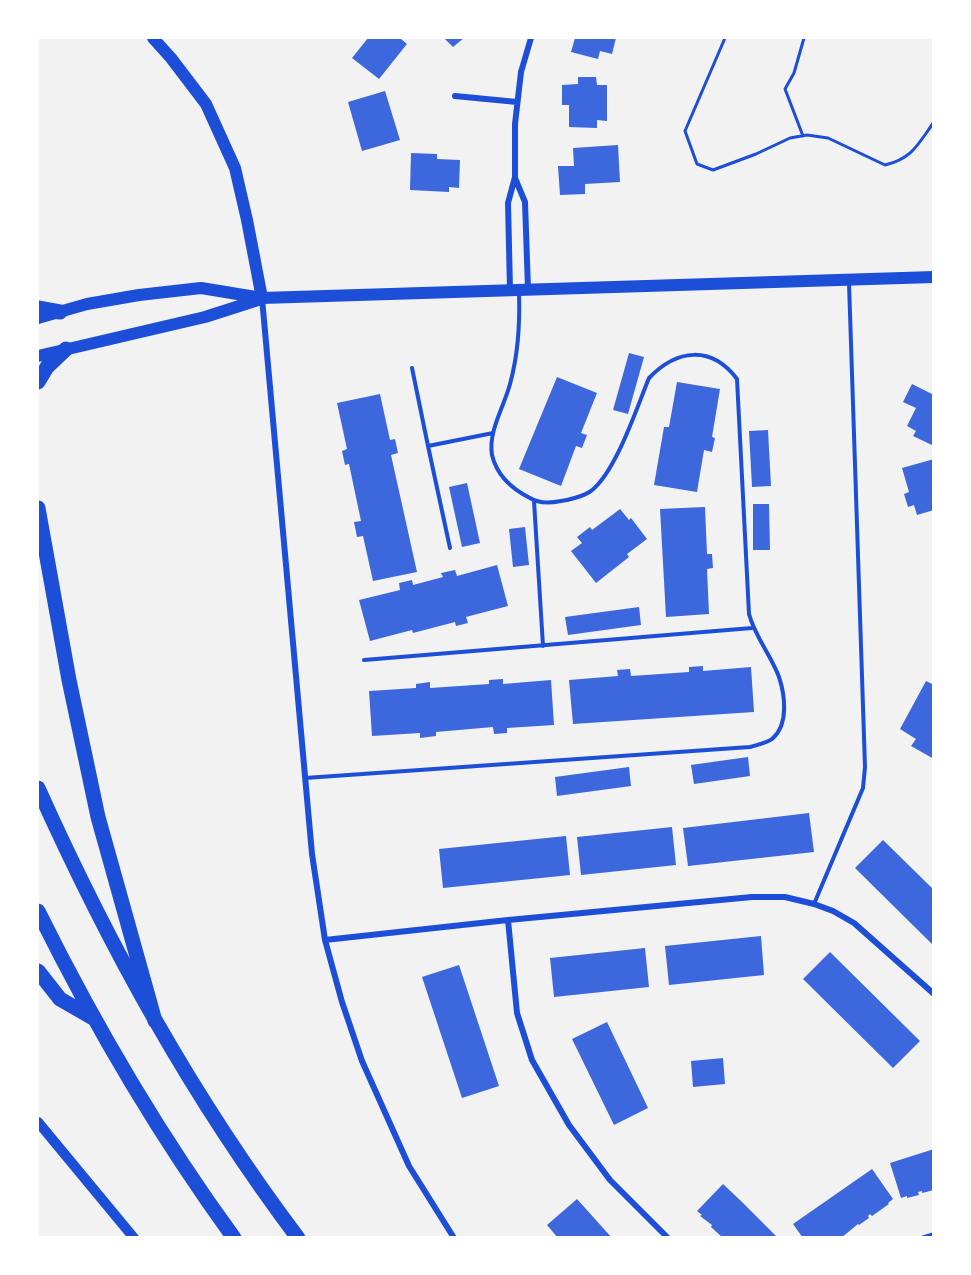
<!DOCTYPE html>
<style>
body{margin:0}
#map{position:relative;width:971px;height:1275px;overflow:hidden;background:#f2f2f2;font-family:"Space Grotesk",sans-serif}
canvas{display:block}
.frame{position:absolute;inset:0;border:39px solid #fff;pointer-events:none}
</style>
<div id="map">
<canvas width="971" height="1275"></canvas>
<div class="frame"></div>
</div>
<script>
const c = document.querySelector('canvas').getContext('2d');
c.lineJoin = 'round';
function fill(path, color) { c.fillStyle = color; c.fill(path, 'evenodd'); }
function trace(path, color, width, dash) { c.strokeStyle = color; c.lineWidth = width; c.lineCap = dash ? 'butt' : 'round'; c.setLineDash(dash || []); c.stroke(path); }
fill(new Path2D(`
 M368,38h34l-1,1 6,5 -28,35 -27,-21z
 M444,38h20l-11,9z
 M575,38h41l-4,16 -12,-3 -2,8 -27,-7z
 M578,77h18l1,8h10v36l-10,-1v8l-28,-1v-22h-7v-20l16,-1z
 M385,91l15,49 -38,11 -14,-49z
 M618,145l2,37 -35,2v10l-25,1 -2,-29h16l-1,-18z
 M411,153l26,1v5l23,1 -1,28 -10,-1v5l-39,-2z
 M629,353l15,4 -16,57 -15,-4z
 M557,377l40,16 -16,40 6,2 -5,13 -6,-2 -15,40 -42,-17z
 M677,382l43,7 -8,48 3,1 -3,14 -8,-2 -7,42 -43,-7 10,-58h5z
 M912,384l22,11v51l-21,-10 3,-5 -9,-5 9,-18 -13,-6z
 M380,394l10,46 5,-1 3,14 -7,2 26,117 -44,9 -10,-45 -6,1 -3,-15 7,-1 -12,-57 -4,1 -3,-14 5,-2 -10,-46z
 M768,430l3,56 -19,1 -3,-56z
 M934,459v51l-17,5 -3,-10 -6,2 -4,-13 5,-2 -7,-24z
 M467,483l13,60 -18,4 -13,-60z
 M753,504h16l1,46h-17z
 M705,507l2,47h5l1,14 -6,1 2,45 -43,3 -6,-108z
 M620,509l9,11 2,-2 16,21 -20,15 2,3 -33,26 -25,-32 11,-8 -5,-6 13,-10 2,3z
 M525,527l4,38 -16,2 -4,-38z
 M497,565l11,41 -42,11 2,6 -12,3 -1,-4 -42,11 -1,-3 -42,11 -11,-41 41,-10 -1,-7 13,-3 1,5 30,-8 -2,-4 14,-3 2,6z
 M639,607l2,18 -73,10 -3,-18z
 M703,666v5l48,-4 3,45 -181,12 -4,-44 49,-4 -1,-6 13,-1 1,7 58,-4v-5z
 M503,679v5l48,-4 3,45 -47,3v5l-13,1 -1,-7 -57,5v4l-16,2v-5l-48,3 -3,-45 47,-3v-4l14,-2v6l59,-4v-4z
 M926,681l8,4v74l-23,-13 5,-7 -16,-10z
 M748,757l2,19 -56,8 -3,-19z
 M629,767l2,19 -74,10 -2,-19z
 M809,813l5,39 -126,14 -5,-38z
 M672,827l4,38 -95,10 -4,-38z
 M566,836l4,39 -127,13 -4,-39z
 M883,840l51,50v56l-79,-78z
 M761,936l3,39 -95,10 -4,-39z
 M645,948l4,39 -95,10 -4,-39z
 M830,952l90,89 -27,27 -90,-89z
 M459,965l40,121 -37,12 -40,-121z
 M607,1022l41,86 -34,17 -42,-86z
 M723,1058l2,26 -32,3 -2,-26z
 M934,1149v41l-12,3v-2l-4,1 1,3 -12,3v-2l-6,2 -11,-35z
 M872,1169l21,30 -5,4 1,1 -17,12 -2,-2 -2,2 1,2 -10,7 -1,-1 -17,14h-38l-10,-14z
 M723,1184l19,18 36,36h-55l-12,-11 1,-2 -12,-9 2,-1 -5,-4z
 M577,1199l35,39h-54l-11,-13z`), '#3d67dc');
trace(new Path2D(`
 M725,38l-40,93 12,33 16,6 43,-16 34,-16 17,-3 21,3 57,27c28,-7 33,-21 49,-43
 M803,136l-18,-47 9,-16 10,-35`), '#1d4ed8', 3);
trace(new Path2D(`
 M412,368l16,78
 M534,501l9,145
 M450,548l-22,-102 65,-13
 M364,660l388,-32
 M305,778l445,-31c6,-2 17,-4 22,-8 17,-14 13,-44 7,-62 -8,-22 -24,-40 -30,-63l-12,-235c-26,-34 -60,-30 -88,-1 -12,29 -33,94 -58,113 -7,5 -22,9 -30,10 -10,2 -22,3 -31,-3 -18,-9 -33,-22 -38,-43 -4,-24 12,-48 18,-71 8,-29 10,-60 9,-90
 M814,904l49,-116 2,-21 -16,-484`), '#1d4ed8', 4);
trace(new Path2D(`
 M455,96l62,6
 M515,178l10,24 3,87
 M510,290l-2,-87 7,-26v-53l6,-52 10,-34
 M262,298l50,556 13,86 17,62 20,59 47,105 45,72
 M508,920l9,93 15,47 37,65 41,55 58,58
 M325,940l183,-20 244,-23h33l29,7 19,7 21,12 80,71
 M924,1238l10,-3`), '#1d4ed8', 6);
trace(new Path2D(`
 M38,1122l96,116`), '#1d4ed8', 10);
trace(new Path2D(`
 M153,38l18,20 35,46 29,64 12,52 15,78`), '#1d4ed8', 12);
trace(new Path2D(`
 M38,318l49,-14 52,-9 62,-7 61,10 672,-21
 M38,356l167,-39 53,-17`), '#1d4ed8', 12);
trace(new Path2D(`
 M38,308l22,4
 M38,382l9,-15 19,-18
 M38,508l31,172 29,137 57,204
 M38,788c72,160 154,309 260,450
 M38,911c56,113 121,224 196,327
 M38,971l22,28 33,19`), '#1d4ed8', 15);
</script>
